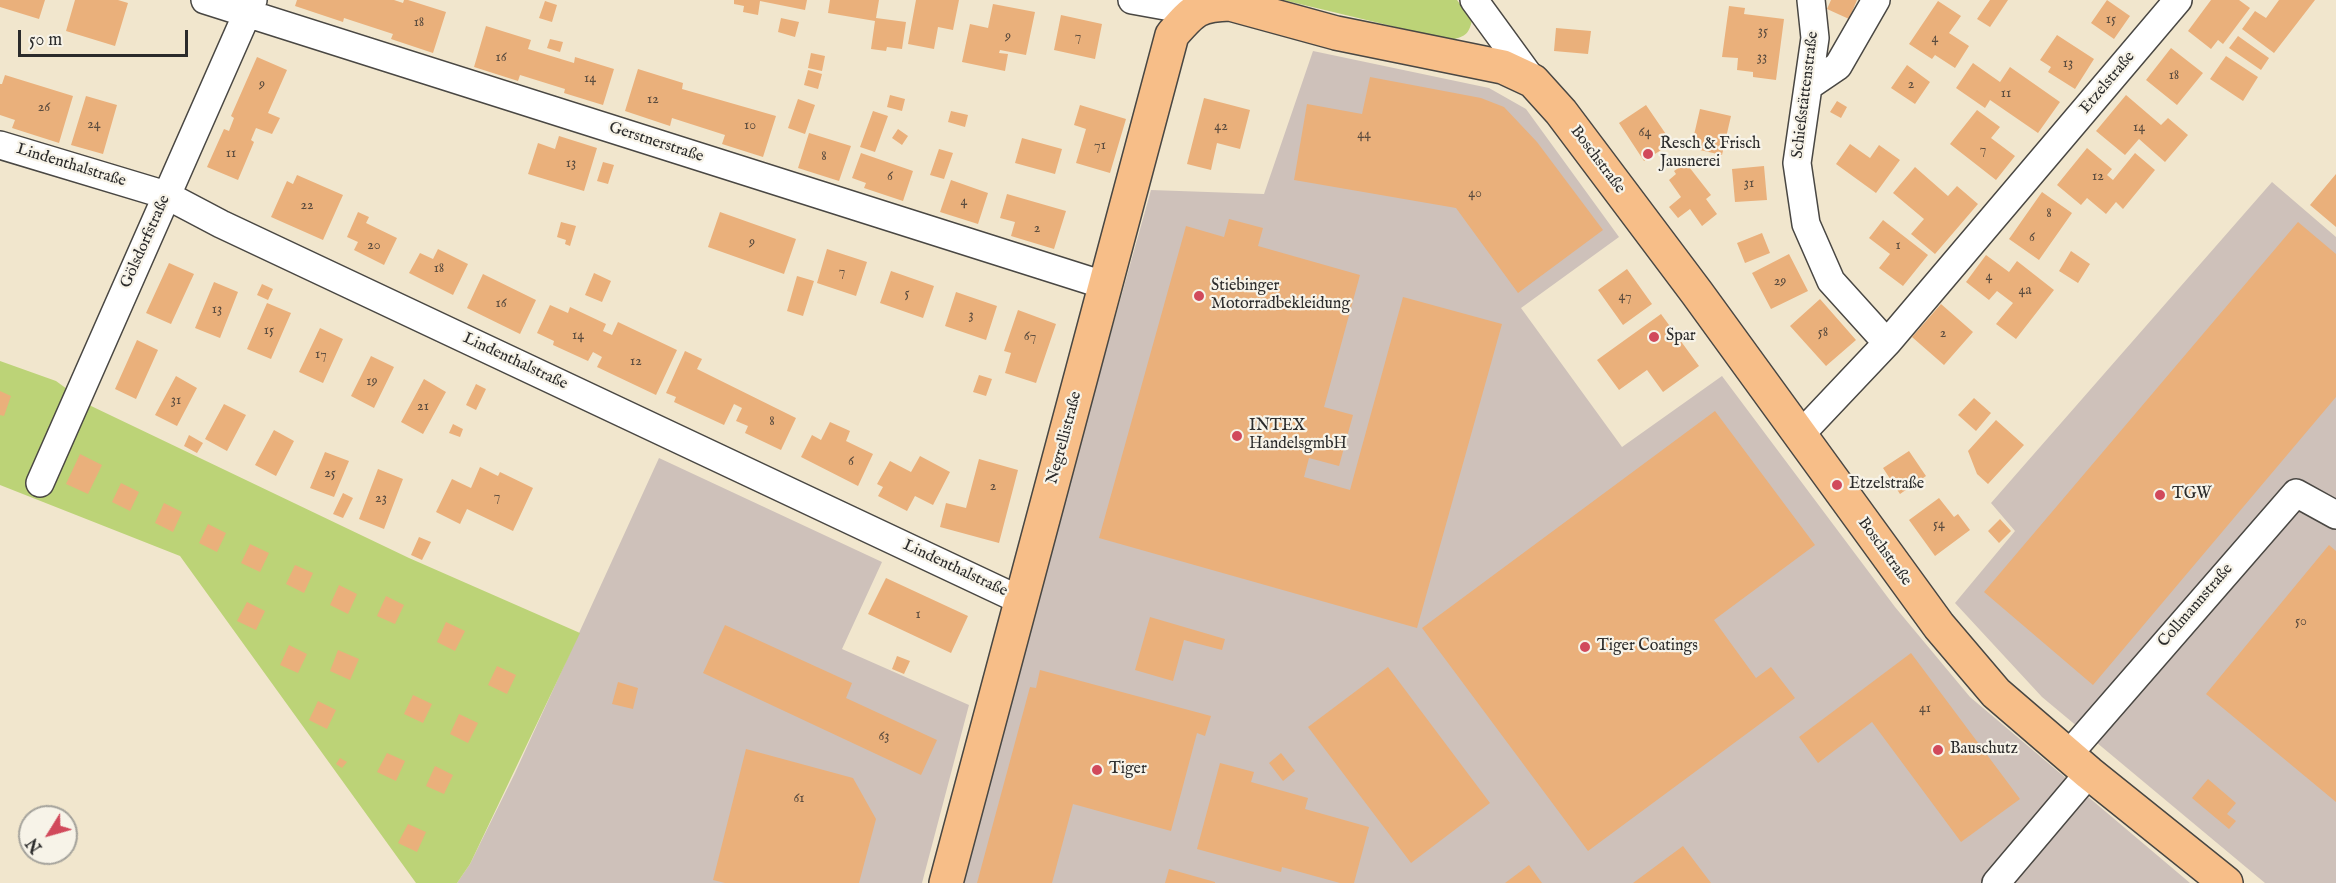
<!DOCTYPE html>
<meta charset="utf-8">
<style>
body{margin:0}
#map{position:relative;width:2336px;height:883px;overflow:hidden;background:#f1e6cd;font-family:"IM FELL English",serif}
canvas{display:block}
.north{position:absolute;left:18px;top:805px;width:60px;height:60px;box-sizing:border-box;background:#f7f3e8;border:2px solid #a5a39c;border-radius:50%;rotate:233deg;font-size:16px;font-weight:700;line-height:24px;text-align:center;color:#2b2b2b}
.north::after{content:'';display:block;margin:auto;width:21px;height:27px;background:#d1495b;clip-path:polygon(50% 0,100% 100%,50% 72%,0 100%)}
.scale{position:absolute;left:18px;top:30px;width:170px;height:27px;box-sizing:border-box;border:3px solid #2b2b2b;border-top:0;padding-left:8px;font-size:18px;line-height:21px;white-space:nowrap;color:#2b2b2b;-webkit-text-stroke:4px #f7f3e8;paint-order:stroke}
</style>
<div id="map">
<canvas width="2336" height="883"></canvas>
<div class="north">N</div>
<div class="scale">50 m</div>
</div>
<script>
const c = document.querySelector('canvas').getContext('2d');
c.lineJoin = 'round';
function fill(path, color) { c.fillStyle = color; c.fill(path, 'evenodd'); }
function trace(path, color, width, dash) { c.strokeStyle = color; c.lineWidth = width; c.lineCap = dash ? 'butt' : 'round'; c.setLineDash(dash || []); c.stroke(path); }
function label(font, color, halo, rows, align = 'center') {
  c.font = font + ' "IM FELL English",serif'; c.lineWidth = 4.5; c.setLineDash([]); c.textBaseline = 'middle'; c.strokeStyle = halo; c.fillStyle = color; for (const [text, x, y, turn = 0] of rows) {
    c.save(); c.translate(x, y); c.rotate((+turn || 0) * Math.PI / 180); c.textAlign = isNaN(turn) ? turn : align; if (halo) c.strokeText(text, 0, 0); c.fillText(text, 0, 0); c.restore();
  }
}
fill(new Path2D(`
 M1313,51l176,37 37,21 93,128 -98,71 101,139 100,-71 173,231 75,90 220,186h-1233l194,-693 113,4z
 M2272,182l64,55v646h-71l-223,-186 -87,-94 60,-72 -24,-28z
 M659,458l223,104 -40,87 127,56 -47,178h-465l13,-19 45,-91z`), '#cec1ba');
fill(new Path2D(`
 M1283,0h174l15,20c-3,15 -8,17 -22,20z
 M0,361l56,20 33,24 320,153 171,75 -110,231 -13,19h-41l-236,-327 -180,-71z`), '#bcd377');
fill(new Path2D(`
 M0,0h45l-6,19 -39,-12z
 M75,0h43l10,3 -13,43 -49,-15z
 M297,0h97l9,3 1,-3h4l38,12 -13,41 -42,-14 2,-5 -49,-16 -1,4 -48,-16z
 M734,0h73l-2,10 -45,-9 -2,14 -15,-3 1,-6 -10,-2z
 M830,0h49l-3,18 30,4 -4,27 -15,-2 -1,4 -15,-2 4,-28 -47,-8z
 M916,0h43l-6,30 -15,-3 -4,22 -26,-5z
 M1831,0h26l-8,19 -22,-10z
 M1990,0h18l-18,27 -13,-8z
 M2107,0l23,16 -16,23 -23,-16z
 M2211,0h28l11,8 -27,36 -5,-4 -7,9 -23,-18z
 M2279,0h36l-41,53 -32,-24 13,-18 11,7z
 M545,1l12,4 -5,17 -13,-4z
 M1938,1l23,15 -12,17 20,13 -14,22 -20,-13 -3,4 -23,-15z
 M993,4l42,8 -9,43 -26,-5 -1,3 9,1 -3,17 -43,-9 8,-38 18,4z
 M1729,6l16,2 -1,6 40,5 -8,61 -23,-3v-5l-16,-2 1,-12 -16,-1z
 M1061,15l41,9 -7,35 -41,-9z
 M781,18l18,4 -4,15 -17,-5z
 M486,26l45,14 -3,9 46,14 1,-6 39,12 -11,36 -39,-12 1,-4 -45,-14 -2,6 -44,-14z
 M1556,28l35,3 -3,23 -34,-3z
 M2057,35l37,24 -19,30 -27,-17 3,-5 -11,-7z
 M2238,36l31,22 -8,12 -32,-22z
 M550,39l13,3 -3,10 -13,-4z
 M2171,48l32,25 -26,32 -31,-25z
 M811,53l14,3 -3,15 -14,-3z
 M2226,56l32,21 -15,24 -33,-22z
 M257,57l30,13 -19,43 12,5 -8,16 -16,-6 -5,12 3,2 -16,38 -31,-13 17,-38 5,2 5,-13 -3,-2z
 M1973,63l27,19 10,-15 50,35 -22,31 -48,-33 -5,8 -29,-20z
 M1907,65l23,17 -15,22 -24,-16z
 M638,69l45,14 -1,6 94,27 -13,41 -41,-13 3,-9 -53,-17 -2,8 -45,-15z
 M808,70l14,4 -4,15 -14,-4z
 M5,75l68,21 -14,47 -47,-15 3,-8 -15,-5v-31h2z
 M1370,77l111,21 23,9 33,35 66,88 -85,63 -62,-85 -162,-28 13,-76 55,10z
 M890,95l15,4 -3,12 -15,-4z
 M2126,95l35,30 7,-7 20,17 -23,27 -26,-23 -14,16 -29,-24z
 M86,96l31,9 -14,49 -32,-9z
 M1204,98l46,12 -10,39 -23,-6 -6,27 -24,-6z
 M798,99l17,6 -10,29 -17,-6z
 M1837,101l10,6 -6,11 -11,-6z
 M1080,105l46,14 -16,54 -34,-10 10,-34 -12,-4z
 M1646,105l26,38 -28,18 -25,-38z
 M1700,109l31,7 -9,39 -31,-7z
 M1977,110l23,17 -9,11 24,18 -19,24 -46,-36z
 M873,111l15,5 -13,36 -15,-5z
 M951,111l17,4 -3,12 -17,-5z
 M898,129l10,7 -6,9 -10,-7z
 M809,133l42,13 -12,35 -41,-13z
 M559,136l38,12 -13,43 -56,-17 10,-31 17,6z
 M1022,138l40,11 -7,25 -40,-11z
 M1850,144l20,14 9,-13 21,15 -24,33 -40,-29z
 M2087,148l25,21 -5,6 6,5 22,-27 20,17 -32,39 -7,-7 -10,12 -19,-16 -6,7 -24,-20z
 M939,149l14,4 -9,26 -14,-4z
 M861,153l52,18 -10,30 -39,-13 2,-5 -14,-5z
 M603,162l11,3 -6,19 -11,-3z
 M1686,163l25,32 -5,4 11,15 -15,12 -12,-17 -12,9 -9,-11 12,-10 -12,-17 7,-6 -2,-3z
 M1764,166l3,34 -32,2 -3,-33z
 M1915,167l33,29 9,-10 21,18 -43,50 -24,-20 13,-15 -31,-26z
 M2336,174v53l-26,-22z
 M297,175l46,20 -20,45 -52,-23 16,-36 6,3z
 M951,180l37,13 -10,31 -38,-12z
 M2042,192l30,21 -33,47 -30,-21z
 M1007,194l59,17 -12,38 -43,-13 4,-14 -15,-4z
 M358,212l11,5 -3,6 31,15 -13,27 -30,-15 4,-8 -11,-5z
 M720,212l76,27 -12,35 -76,-27z
 M1229,219l34,9 -5,18 102,29 -36,132 29,8 -14,51 -30,-8 -5,19 46,13 53,-193 99,27 -85,304 -318,-90 87,-312 38,11z
 M1883,220l45,35 -25,31 -24,-18 11,-14 -21,-16z
 M561,222l15,4 -6,20 -5,-2 1,-4 -9,-3z
 M2298,222l38,32v143l-243,288 -109,-93z
 M1762,233l8,20 -25,10 -8,-20z
 M438,249l30,15 -15,31 -44,-22 11,-20 13,6z
 M827,249l40,13 -11,34 -39,-13z
 M2071,251l19,13 -12,19 -19,-12z
 M1789,254l19,37 -37,18 -19,-36z
 M1986,255l23,17 8,-11 37,29 -38,49 -20,-15 17,-21 -16,-12 -8,9 -23,-18z
 M169,263l25,11 -23,50 -25,-11z
 M1627,269l25,35 -29,21 -25,-35z
 M891,271l43,15 -11,32 -43,-15z
 M594,273l17,8 -9,21 -17,-7z
 M483,274l53,26 -16,34 -53,-26z
 M797,276l17,5 -11,35 -16,-5z
 M214,282l24,10 -18,46 -25,-10z
 M262,284l11,5 -5,11 -11,-5z
 M956,292l41,14 -11,34 -41,-14z
 M1820,299l36,41 -30,26 -36,-40z
 M267,303l24,10 -20,46 -24,-10z
 M1941,304l32,28 -29,33 -32,-28z
 M550,305l18,8 2,-6 36,17 -3,7 9,4 6,-13 59,28 -21,45 -59,-28 5,-10 -9,-5 -5,9 -35,-16 1,-4 -17,-8z
 M1018,310l38,14 -20,59 -31,-10 6,-20 -7,-2z
 M1661,314l38,52 -36,26 -16,-22 -28,20 -22,-30z
 M320,328l23,11 -20,44 -24,-11z
 M137,340l21,10 -22,49 -21,-10z
 M685,351l17,8 -5,10 99,49 -15,32 -36,-17 3,-7 -12,-5 6,-13 -8,-4 -10,21 -50,-23 2,-5 -10,-4z
 M371,356l23,11 -20,41 -23,-12z
 M979,375l13,4 -6,17 -13,-4z
 M176,376l21,12 -20,38 -22,-11z
 M424,379l22,13 -23,42 -22,-12z
 M476,384l10,5 -10,21 -10,-5z
 M0,391l11,5 -7,20 -4,-1z
 M1974,398l17,15 -15,18 -18,-16z
 M224,404l22,11 -19,36 -22,-12z
 M1715,411l100,134 -101,75 42,58 15,-11 24,31 -207,153 -166,-223z
 M1996,420l28,25 -36,39 -11,-10 -9,-23z
 M830,422l20,9 -4,10 27,13 -15,32 -57,-29 11,-22 9,5z
 M453,424l10,5 -3,8 -11,-4z
 M274,430l20,11 -18,35 -21,-11z
 M189,435l14,8 -6,10 -13,-7z
 M1909,451l17,25 -26,18 -17,-26z
 M325,452l24,9 -15,36 -24,-9z
 M80,454l22,11 -14,29 -22,-10z
 M920,456l30,16 -17,33 -18,-9 -8,15 -29,-15 5,-9 -6,-3 13,-23 21,11z
 M979,459l39,11 -19,73 -59,-16 6,-24 20,5z
 M480,467l18,9 2,-4 33,16 -20,43 -46,-22 -7,15 -24,-12 16,-33 19,9z
 M378,469l25,10 -19,50 -25,-10z
 M121,483l18,9 -9,19 -18,-9z
 M343,493l10,5 -10,20 -10,-4z
 M1939,498l15,19 4,-3 12,16 -35,26 -26,-36z
 M164,503l18,9 -9,20 -18,-9z
 M2000,519l11,12 -12,12 -11,-12z
 M208,524l18,9 -9,19 -18,-9z
 M419,537l12,5 -9,18 -11,-5z
 M250,544l19,9 -9,19 -19,-9z
 M2329,545l7,6v251l-130,-108z
 M295,565l18,8 -9,20 -18,-9z
 M886,578l82,38 -17,37 -83,-39z
 M339,585l18,9 -9,20 -18,-9z
 M386,596l18,9 -9,19 -18,-8z
 M247,602l18,9 -9,19 -19,-9z
 M1150,617l75,22 -3,11 -38,-10 -11,41 -38,-11z
 M446,622l19,9 -10,20 -18,-9z
 M725,625l127,58 -6,15 91,42 -16,35 -218,-102z
 M289,645l18,9 -9,19 -18,-8z
 M338,650l21,9 -9,21 -20,-9z
 M1911,653l109,146 -59,43 -89,-120 -54,41 -19,-26z
 M897,656l13,5 -6,13 -12,-5z
 M497,666l19,9 -9,19 -19,-9z
 M1388,667l102,136 -79,60 -103,-136z
 M1040,670l171,46 -6,20 -8,-3 -26,98 -98,-27 -21,79h-75l53,-196 6,1z
 M618,682l20,6 -5,21 -21,-5z
 M413,695l19,9 -9,19 -19,-9z
 M318,701l18,9 -9,19 -18,-9z
 M459,714l19,9 -10,20 -18,-9z
 M746,749l107,29 23,41 -17,64h-134l-12,-3z
 M387,753l18,8 -9,20 -19,-9z
 M1281,753l14,18 -12,10 -14,-18z
 M340,758l7,4 -5,6 -6,-4z
 M1220,763l34,9 -3,10 57,16 -3,11 64,18 -15,56h-14l-58,-16 -1,5 -84,-23z
 M435,766l18,9 -9,19 -18,-8z
 M2208,779l28,24 -9,11 9,7 -7,8 -37,-31z
 M408,824l18,8 -9,20 -19,-9z
 M1683,846l28,37h-78z
 M1529,865l13,18h-37z
 M1169,869l46,13v1h-50z`), '#eab07b');
const minor = new Path2D(`
 M205,0l902,286
 M1132,0l61,11 2,-11
 M1474,0l59,81
 M1811,0l4,38 -18,125 9,61 25,57 56,62
 M1810,85l28,-19 38,-66
 M0,145l166,50 55,29 801,377
 M1800,435l87,-92 291,-343
 M40,483l213,-483
 M2068,755l228,-262 40,22
 M1996,883l93,-110`);
const major = new Path2D(`
 M946,883l226,-848c21,-24 25,-30 58,-31l106,29 167,34 30,14 28,31 136,181 242,333 57,67 93,80 137,110`);
trace(minor, '#494743', 30);
trace(major, '#494743', 36);
trace(minor, '#fff', 27);
trace(major, '#f7be88', 33);
for (const [x, y, r, color] of [
 [1648,154,6,"#d1495b"],
 [1199,296,6,"#d1495b"],
 [1654,337,6,"#d1495b"],
 [1237,436,6,"#d1495b"],
 [1837,485,6,"#d1495b"],
 [2160,495,6,"#d1495b"],
 [1585,647,6,"#d1495b"],
 [1938,750,6,"#d1495b"],
 [1097,770,6,"#d1495b"]
]) { const dot = new Path2D(); dot.arc(x, y, r, 0, 2 * Math.PI); c.fillStyle = color; c.fill(dot); trace(dot, '#f7f3e8', 2); }
label('14px', '#5b4c3f', null, [
 ["15",2111,20],
 ["18",419,23],
 ["35",1763,32],
 ["9",1008,37],
 ["7",1078,37],
 ["4",1935,39],
 ["16",501,58],
 ["33",1762,58],
 ["13",2068,64],
 ["18",2174,76],
 ["14",590,79],
 ["9",262,85],
 ["2",1911,85],
 ["11",2006,94],
 ["12",653,100],
 ["26",44,108],
 ["24",94,125],
 ["10",750,126],
 ["42",1221,127],
 ["14",2139,128],
 ["64",1645,133],
 ["44",1364,135],
 ["71",1100,146],
 ["7",1983,150],
 ["11",231,154],
 ["8",824,157],
 ["13",571,164],
 ["6",890,177],
 ["12",2098,177],
 ["31",1749,184],
 ["40",1475,194],
 ["4",964,202],
 ["22",307,206],
 ["8",2049,214],
 ["2",1037,229],
 ["6",2032,238],
 ["9",752,243],
 ["20",374,246],
 ["1",1898,246],
 ["18",439,269],
 ["7",842,272],
 ["4",1989,277],
 ["29",1780,282],
 ["4a",2025,291],
 ["5",907,294],
 ["47",1625,297],
 ["16",501,304],
 ["13",217,310],
 ["3",971,316],
 ["15",269,331],
 ["58",1823,333],
 ["2",1943,334],
 ["14",578,336],
 ["67",1030,337],
 ["17",321,355],
 ["12",636,362],
 ["19",372,382],
 ["31",176,401],
 ["21",423,407],
 ["8",772,422],
 ["6",851,462],
 ["25",330,474],
 ["2",993,487],
 ["7",497,497],
 ["23",381,499],
 ["54",1939,525],
 ["1",918,615],
 ["50",2301,622],
 ["41",1925,709],
 ["63",884,737],
 ["61",799,799]
]);
label('16px', '#2b2b2b', '#f7f3e8', [
 ["Etzelstraße",2108,83,-50],
 ["Schießstättenstraße",1806,95,-83],
 ["Gerstnerstraße",656,143,18],
 ["Boschstraße",1597,160,53],
 ["Lindenthalstraße",71,166,17],
 ["Gölsdorfstraße",146,242,-66],
 ["Lindenthalstraße",515,362,25],
 ["Negrellistraße",1065,438,-75],
 ["Boschstraße",1884,552,54],
 ["Lindenthalstraße",955,569,25],
 ["Collmannstraße",2196,606,-49]
]);
label('16px', '#2b2b2b', '#f7f3e8', [
 ["Resch & Frisch",1660,145],
 ["Jausnerei",1660,163],
 ["Stiebinger",1211,287],
 ["Motorradbekleidung",1211,305],
 ["Spar",1666,337],
 ["INTEX",1249,427],
 ["HandelsgmbH",1249,445],
 ["Etzelstraße",1849,485],
 ["TGW",2172,495],
 ["Tiger Coatings",1597,647],
 ["Bauschutz",1950,750],
 ["Tiger",1109,770]
], 'left');
</script>
